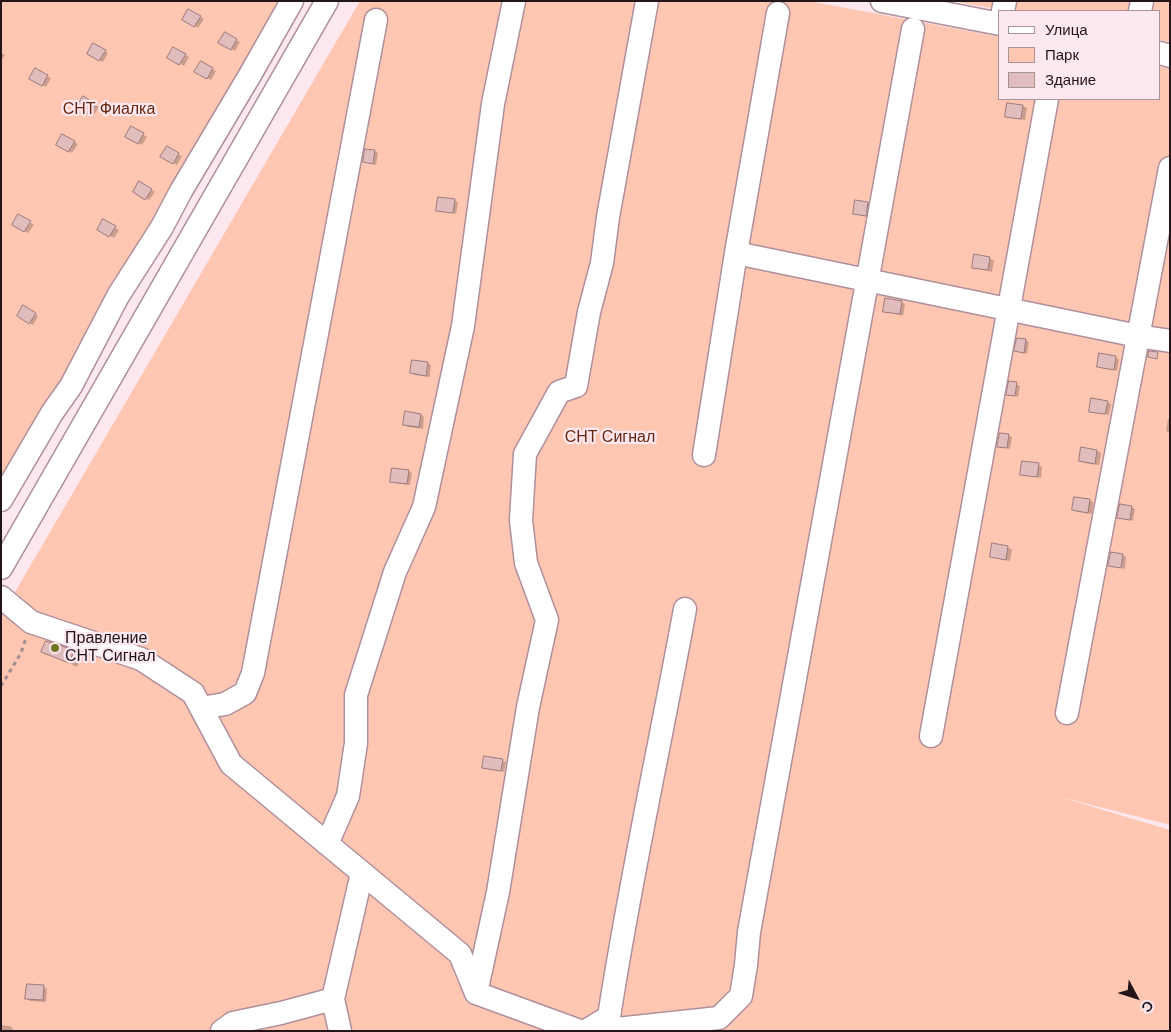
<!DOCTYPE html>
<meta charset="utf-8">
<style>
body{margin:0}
#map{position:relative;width:1171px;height:1032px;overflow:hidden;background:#fde8f0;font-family:"DM Sans",sans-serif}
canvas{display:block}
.frame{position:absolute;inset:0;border:2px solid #21151a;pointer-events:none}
.legend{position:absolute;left:998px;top:10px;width:162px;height:90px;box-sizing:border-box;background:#fde8f0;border:1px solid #a5949a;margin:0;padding:6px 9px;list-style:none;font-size:15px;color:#21151a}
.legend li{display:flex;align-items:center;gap:10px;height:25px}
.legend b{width:25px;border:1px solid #a5949a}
.north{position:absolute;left:1111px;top:972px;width:50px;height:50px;-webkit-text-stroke:4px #fde8f0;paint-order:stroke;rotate:130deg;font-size:14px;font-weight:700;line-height:20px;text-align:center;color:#21151a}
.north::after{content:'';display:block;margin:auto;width:18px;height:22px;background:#21151a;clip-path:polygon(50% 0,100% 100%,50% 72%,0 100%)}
</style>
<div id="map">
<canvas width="1171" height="1032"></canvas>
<div class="frame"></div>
<ul class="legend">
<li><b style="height:6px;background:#fff"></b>Улица</li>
<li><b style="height:14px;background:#ffc6b2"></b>Парк</li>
<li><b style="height:14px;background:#e1bcbd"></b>Здание</li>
</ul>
<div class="north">С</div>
</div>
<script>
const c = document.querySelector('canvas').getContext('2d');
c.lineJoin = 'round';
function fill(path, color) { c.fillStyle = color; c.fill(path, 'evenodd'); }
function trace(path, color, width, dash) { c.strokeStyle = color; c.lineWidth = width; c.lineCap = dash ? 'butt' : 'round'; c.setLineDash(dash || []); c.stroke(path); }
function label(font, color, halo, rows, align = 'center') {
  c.font = font + ' "DM Sans",sans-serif'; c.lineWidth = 4.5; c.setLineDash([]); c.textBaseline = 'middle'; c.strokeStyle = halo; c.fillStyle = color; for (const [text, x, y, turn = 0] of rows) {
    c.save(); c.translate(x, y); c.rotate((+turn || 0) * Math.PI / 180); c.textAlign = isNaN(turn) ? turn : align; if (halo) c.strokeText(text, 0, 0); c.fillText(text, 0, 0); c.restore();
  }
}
fill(new Path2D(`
 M1,1h297l-297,510z
 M360,1h449l191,36v62h160v-32l10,2v756l-110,-28 110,33v201h-1169v-415z
 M953,1h217v41l-10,-2v-29h-154z`), '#ffc6b2');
fill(new Path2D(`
 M189,10l15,9 -6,9 -14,-9z
 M225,33l15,9 -5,9 -15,-9z
 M94,45l14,8 -5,9 -15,-8z
 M174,49l15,8 -5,9 -15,-8z
 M1,53l4,2 -4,6z
 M201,63l15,8 -5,9 -15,-9z
 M36,70l15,8 -5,9 -15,-9z
 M84,98l15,9 -6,9 -14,-9z
 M1008,104l15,2 4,2 -2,12 -15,-2 -4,-2z
 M132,128l15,9 -5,8 -15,-8z
 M63,136l15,8 -6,9 -14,-8z
 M167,148l15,8 -5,9 -15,-8z
 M374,151l4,2 -2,12 -12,-3z
 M140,183l15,9 -6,8 -14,-8z
 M454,200l4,2 -2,12 -18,-4z
 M868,203l3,2 -2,12 -14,-3z
 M19,216l15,9 -6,8 -14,-8z
 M104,221l15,9 -5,8 -15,-8z
 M975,256l19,4 -2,12 -19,-5z
 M901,302l4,2 -2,12 -18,-5z
 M24,307l14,9 -5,9 -15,-9z
 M1025,340l4,2 -2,12 -11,-3z
 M1115,357l4,2 -2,12 -18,-5z
 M428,363l3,2 -1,12 -15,-2 -4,-2z
 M1016,384l4,2 -2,11 -10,-3z
 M1107,402l4,2 -2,11 -15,-2 -4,-2z
 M421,415l3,2 -1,12 -15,-2 -4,-2z
 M1168,419h2v14l-4,-2z
 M1008,435l4,2 -2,12 -12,-3z
 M1082,449l15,2 4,2 -2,12 -15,-2 -4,-2z
 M1039,465l3,2 -1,11 -19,-4z
 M408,471l4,2 -2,12 -15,-2 -3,-2z
 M1090,500l3,2 -1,12 -15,-2 -4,-2z
 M1131,507l4,2 -2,12 -14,-4z
 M993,545l19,4 -2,12 -19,-4z
 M1123,555l3,2 -1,12 -15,-4z
 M46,642l28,10 8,4 -5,11 -34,-16z
 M485,757l21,5 -2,10 -21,-5z
 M44,987l3,2 -1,13 -16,-1 -3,-2z
 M1,1025l8,1 4,2 -1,3h-11z`), '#0003');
const building = new Path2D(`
 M188,9l13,7 -7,11 -12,-7z
 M225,32l12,7 -6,11 -13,-7z
 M93,43l13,7 -7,11 -12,-7z
 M173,47l13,7 -7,11 -12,-7z
 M201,61l12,7 -6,11 -13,-7z
 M35,68l13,7 -6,11 -13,-7z
 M83,96l13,8 -7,11 -12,-8z
 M1007,103l16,2 -2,14 -16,-2z
 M131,126l13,7 -6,11 -13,-7z
 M62,134l13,7 -7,11 -12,-7z
 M167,146l12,7 -6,11 -13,-7z
 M365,149l10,1 -2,14 -10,-2z
 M139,181l13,8 -7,11 -12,-8z
 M438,197l17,2 -2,14 -17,-2z
 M855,200l13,2 -2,14 -13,-2z
 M18,214l13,7 -7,11 -12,-7z
 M103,219l13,7 -7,11 -12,-7z
 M974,254l16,3 -2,13 -16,-2z
 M885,298l17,3 -2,13 -17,-2z
 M23,305l13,8 -7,11 -12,-8z
 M1017,338l9,1 -2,14 -10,-2z
 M1149,351l9,1 -1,7 -9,-2z
 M1099,353l17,3 -2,14 -17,-3z
 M412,360l16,2 -2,14 -16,-3z
 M1009,381l8,1 -2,14 -9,-1z
 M1091,398l17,3 -3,13 -16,-2z
 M405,411l16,3 -2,13 -16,-2z
 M1000,433l9,1 -2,14 -10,-1z
 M1081,447l16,3 -2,14 -16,-3z
 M1022,461l17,2 -2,14 -17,-2z
 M392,468l17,2 -2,14 -17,-2z
 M1074,497l16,2 -2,14 -16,-3z
 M1120,504l12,2 -2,14 -13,-2z
 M992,543l16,3 -2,14 -16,-3z
 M1111,552l12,2 -2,14 -13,-2z
 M46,641l28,9 -5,13 -28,-11z
 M484,756l19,3 -2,12 -19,-3z
 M27,984l17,1 -1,15 -18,-1z`);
fill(building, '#e1bcbd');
trace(building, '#9d7b7c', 1);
const minor = new Path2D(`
 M882,1l118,23
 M1003,11l2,-10
 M1140,11l2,-10
 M1160,53l10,3
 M736,253l402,83 32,5
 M704,455l32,-202 42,-240
 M1,500l51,-87 19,-27 47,-90 44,-69 19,-36 69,-116 42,-74
 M1,568l326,-567
 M1,597l30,25 110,37 52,34 38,71 229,190 16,39 104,38
 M201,708l24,-4 20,-11 8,-20 123,-653
 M1067,713l103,-545
 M931,736l116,-637
 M327,844l21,-48 8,-53v-48l39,-123 29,-65 39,-181 30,-222 21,-103
 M476,993l22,-101 30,-185 19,-87 -21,-57 -5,-43 4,-66 34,-62 17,-6 13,-74 13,-49 6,-46 39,-216
 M333,999l7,32
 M222,1031l11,-8 48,-10 52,-14 29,-126
 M586,1031l23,-14c21,-137 51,-272 76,-408
 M598,1031l121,-13 22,-22 5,-31 3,-33 164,-903`);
trace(minor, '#af8f9c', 25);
trace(new Path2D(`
 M1,686l20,-33 5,-15`), '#9f8e94', 3, [4, 4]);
trace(minor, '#fff', 22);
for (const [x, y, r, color] of [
 [55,648,5,"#707720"]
]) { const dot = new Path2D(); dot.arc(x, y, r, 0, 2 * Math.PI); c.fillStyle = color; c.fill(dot); trace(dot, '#fde8f0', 2); }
label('16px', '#67270e', '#fde8f0', [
 ["СНТ Фиалка",109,110],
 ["СНТ Сигнал",610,438]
]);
label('16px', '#21151a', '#fde8f0', [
 ["Правление",65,639],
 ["СНТ Сигнал",65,657]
], 'left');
</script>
